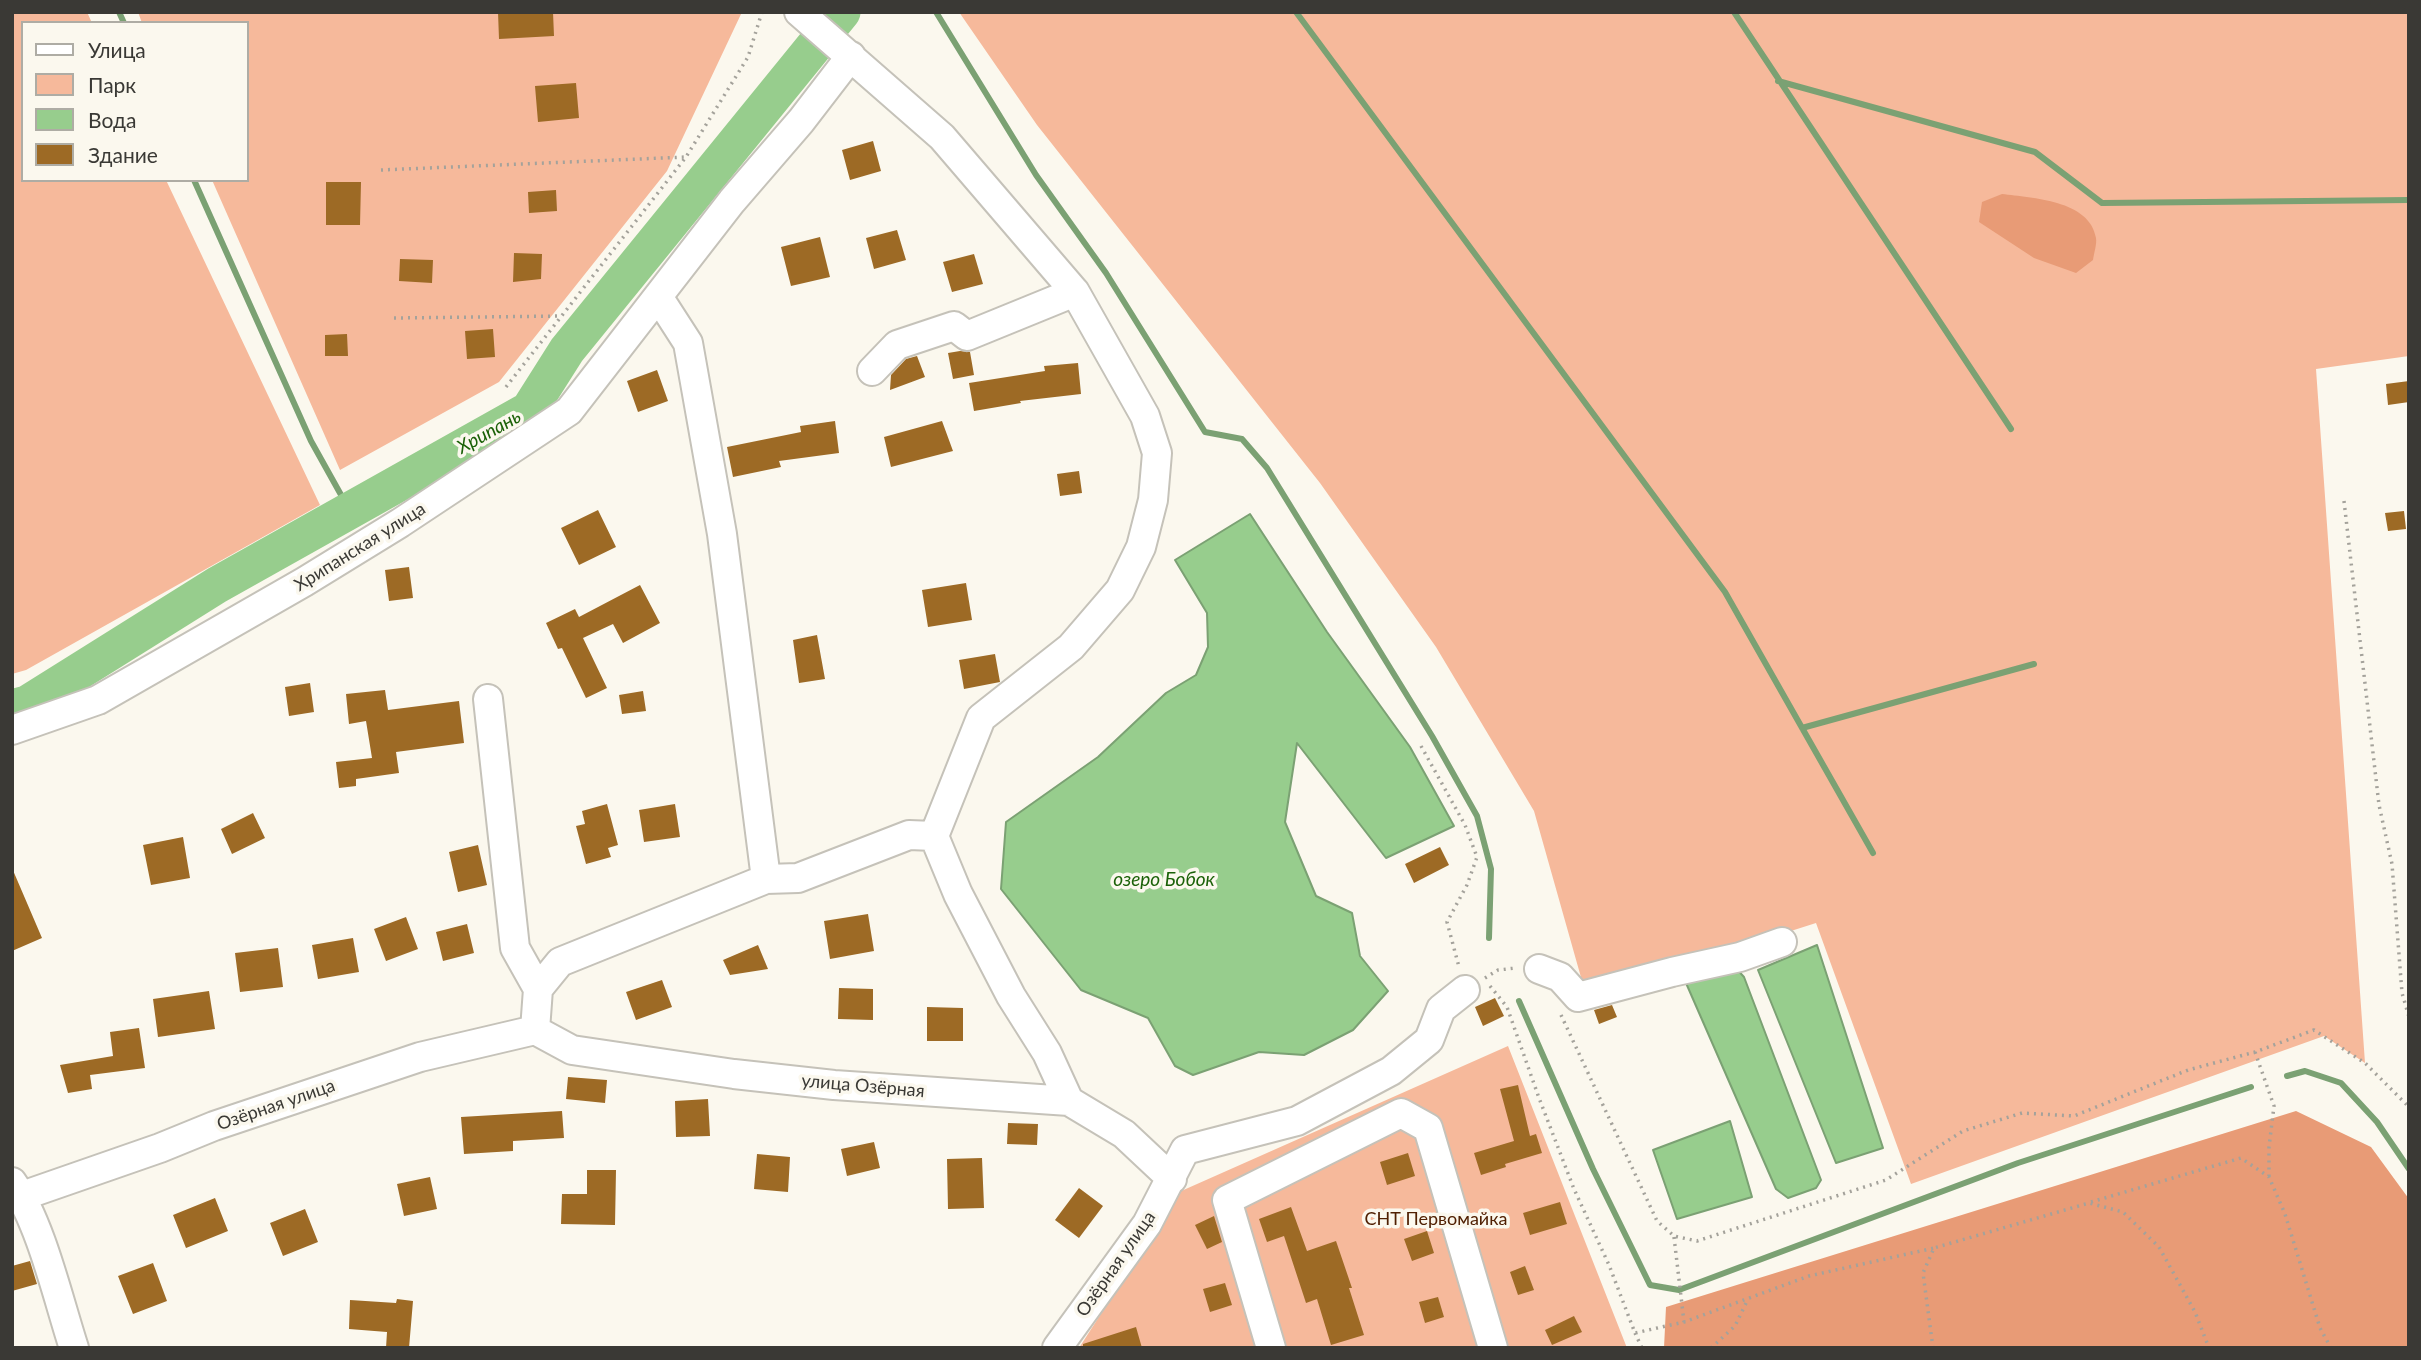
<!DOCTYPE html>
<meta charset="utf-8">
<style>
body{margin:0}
#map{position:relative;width:2421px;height:1360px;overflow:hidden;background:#fbf8ee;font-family:Lato,sans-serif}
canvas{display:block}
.frame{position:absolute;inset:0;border:14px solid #3a3935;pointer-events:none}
.legend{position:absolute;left:21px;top:21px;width:228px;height:161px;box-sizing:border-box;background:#fbf8ee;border:2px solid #aeaca4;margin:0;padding:9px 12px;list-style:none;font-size:21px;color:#3a3935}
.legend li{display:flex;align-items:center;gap:14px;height:35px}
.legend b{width:35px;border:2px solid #aeaca4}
</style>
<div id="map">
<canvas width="2421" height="1360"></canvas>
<div class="frame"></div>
<ul class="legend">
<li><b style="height:9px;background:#fff"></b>Улица</li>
<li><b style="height:19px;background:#f6b99b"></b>Парк</li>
<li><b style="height:19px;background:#97cd8d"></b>Вода</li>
<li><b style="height:19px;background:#9d6a25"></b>Здание</li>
</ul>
</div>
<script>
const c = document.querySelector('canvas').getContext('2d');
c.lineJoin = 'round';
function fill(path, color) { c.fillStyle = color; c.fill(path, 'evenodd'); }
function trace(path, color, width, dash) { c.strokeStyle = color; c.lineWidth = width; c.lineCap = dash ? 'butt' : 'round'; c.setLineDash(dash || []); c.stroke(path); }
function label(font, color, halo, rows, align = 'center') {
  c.font = font + ' Lato,sans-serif'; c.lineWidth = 7; c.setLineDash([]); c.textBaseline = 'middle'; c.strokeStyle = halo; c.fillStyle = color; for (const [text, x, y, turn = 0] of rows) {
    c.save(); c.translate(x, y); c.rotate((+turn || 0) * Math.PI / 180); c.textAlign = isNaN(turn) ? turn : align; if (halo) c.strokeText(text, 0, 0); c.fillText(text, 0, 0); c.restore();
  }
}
fill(new Path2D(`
 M12,12h75l5,11h-69v157h143l154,325 -294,165 -14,4z
 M138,12h604l-75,159 -168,211 -159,88 -128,-290h35v-157h-105z
 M959,12h1450v344l-93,13 49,694 -41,-27 -413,148 -95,-261 -91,29 -141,36 -50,-177 -98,-164 -116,-164 -283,-358z
 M1508,1046l119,302h-548l100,-156z`), '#f6b99b');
fill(new Path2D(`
 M2002,194c30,4 88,6 94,44 1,6 -2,15 -3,22l-17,13 -42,-15 -55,-36 3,-20z
 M2296,1111l75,36 38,52v149h-745l2,-41z`), '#e89b76');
const water = new Path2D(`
 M1250,514l77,118 83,115 44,79 -68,32 -89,-115 -12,79 31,74 36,17 8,43 28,35 -35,39 -49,25 -45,-3 -66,23 -18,-9 -27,-48 -67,-28 -80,-101 5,-67 92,-65 68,-64 30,-18 12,-28 -1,-34 -32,-53z
 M1817,945l66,203 -47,15 -78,-193z
 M1733,965l11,12 77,203 -5,8 -28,10 -12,-9 -90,-206 7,-9z
 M1730,1121l22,76 -75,22 -24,-69z`);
fill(water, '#97cd8d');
trace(water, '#7ba173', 2);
trace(new Path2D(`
 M119,12l5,11
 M936,12l100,163 70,98 99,159 37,7 25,29 165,268 45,80 14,53 -2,69
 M1296,12l429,580 148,261
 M1734,12l277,417
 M1778,81l257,71 67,51 307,-3
 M194,180l117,261 39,70
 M1802,728l232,-64
 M1519,1001l74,168 57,116 29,5 339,-127 233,-76
 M2287,1076l18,-5 36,12 36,39 32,47`), '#7ba173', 6);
trace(new Path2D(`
 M12,708l15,-4 190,-119 312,-175 38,-60 275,-338`), '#97cd8d', 37);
fill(new Path2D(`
 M498,12h55l1,24 -55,3z
 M576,83l3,35 -41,4 -3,-36z
 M873,141l8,30 -31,9 -8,-30z
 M326,182h35l-1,43h-34z
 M556,190l1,21 -28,2 -1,-21z
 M897,230l9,30 -32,9 -8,-31z
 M820,237l10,40 -39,9 -10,-39z
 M514,253l28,1 -1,25 -28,3z
 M974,254l9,30 -31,8 -9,-30z
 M400,259l33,1 -1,23 -33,-2z
 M493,329l2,28 -28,2 -2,-28z
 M347,334l1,22h-23v-21z
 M960,351l10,1 4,23 -21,4 -5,-26z
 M917,356l8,21 -35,13 1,-15 15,-16z
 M1078,363l3,31 -61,7 1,2 -47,8 -5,-28 76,-12 -1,-5z
 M657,370l11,31 -30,11 -11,-31z
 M2409,381v21l-21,3 -2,-21z
 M835,421l4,32 -60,8 2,6 -48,10 -6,-30 74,-15 -1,-6z
 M942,421l11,30 -62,16 -7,-30z
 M1079,471l3,22 -22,3 -3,-22z
 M598,510l18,37 -37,18 -18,-37z
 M2404,511l2,18 -18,2 -3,-18z
 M409,567l4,31 -24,3 -4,-31z
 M966,583l6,37 -44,7 -6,-37z
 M640,585l20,38 -37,20 -10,-19 -30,14 24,50 -21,10 -24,-50 -4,1 -12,-26 29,-14 4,8z
 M817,635l8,44 -26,4 -6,-43z
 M995,654l5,28 -36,7 -5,-29z
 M310,683l4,29 -25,4 -4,-29z
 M385,690l3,20 71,-9 5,42 -68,9 3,21 -43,6v7l-17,2 -3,-26 36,-4 -6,-37 -17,3 -3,-30z
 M643,691l3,20 -24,3 -3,-19z
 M607,804l11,41 -10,3 3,9 -25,7 -10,-38 9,-2 -3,-13z
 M675,804l5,33 -36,5 -5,-32z
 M253,813l12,25 -33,16 -11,-25z
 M183,837l7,41 -39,7 -8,-40z
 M478,845l9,40 -29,7 -9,-40z
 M1440,847l9,18 -35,18 -9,-19z
 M12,868l30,70 -30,13z
 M868,914l6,37 -44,8 -6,-38z
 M406,917l12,32 -32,12 -12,-32z
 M467,924l7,29 -31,8 -7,-29z
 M353,938l6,34 -41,7 -6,-34z
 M758,945l10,24 -38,6 -7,-15z
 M278,948l5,39 -43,5 -5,-39z
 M662,980l10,27 -36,13 -10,-28z
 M839,988l34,1v31l-35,-1z
 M209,991l6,38 -57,8 -5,-38z
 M1495,998l9,18 -21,10 -8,-19z
 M1612,1005l5,12 -18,7 -5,-14z
 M927,1007l36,1v33h-36z
 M139,1028l6,40 -55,7 2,14 -24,4 -8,-28 53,-9 -3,-24z
 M568,1077l39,3 -2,23 -39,-4z
 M1518,1085l12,51 6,-2 6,19 -37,11 1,3 -25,8 -7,-22 40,-12 -14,-52z
 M708,1099l2,37 -34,1 -1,-36z
 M562,1111l2,27 -51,3v10l-49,3 -3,-37z
 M1008,1123l30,1 -1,21 -30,-1z
 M874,1142l6,26 -33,8 -6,-27z
 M1408,1153l7,23 -28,9 -7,-23z
 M757,1154l33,3 -2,35 -34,-3z
 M982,1158l2,50 -36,1 -1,-50z
 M587,1170h29l-1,55 -54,-1 1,-30h25z
 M430,1177l7,32 -33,7 -7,-32z
 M1079,1188l24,18 -24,32 -24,-18z
 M215,1198l13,33 -42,17 -13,-33z
 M1560,1202l7,22 -37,11 -7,-22z
 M1291,1207l16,44 29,-10 16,47h-3l15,47 -33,10 -14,-46 -11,4 -22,-67 -17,6 -8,-23z
 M305,1209l13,33 -35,14 -13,-33z
 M1214,1216l8,26 -15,7 -12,-24z
 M1427,1231l7,22 -22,8 -8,-22z
 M30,1261l7,23 -25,7v-25z
 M153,1263l14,38 -34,13 -15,-38z
 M1525,1266l9,24 -16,5 -8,-23z
 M1225,1283l7,22 -22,7 -7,-23z
 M1438,1297l6,20 -19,6 -6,-21z
 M397,1299l16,2 -4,47h-23l1,-16 -38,-3 1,-29 46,3z
 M1574,1316l8,16 -30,13 -7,-15z
 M1136,1327l6,21h-59v-4z`), '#9d6a25');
const minor = new Path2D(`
 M659,298l29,45 34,191 44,345
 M872,371l25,-26 57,-19 13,10 108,-44
 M488,699l27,249 23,41
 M12,730l86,-30 206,-118 96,-59 169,-112 163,-210 69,-80 50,-65
 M934,836l24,58 53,102 36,57 22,48
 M1539,969l21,8 18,20 94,-25 68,-15 42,-15
 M535,1030l3,-41 22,-27 206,-83 32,-1 111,-43 25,1 47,-118 90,-71 49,-57 21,-43 12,-47 4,-47 -12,-37 -70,-124 -133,-155 -143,-125
 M535,1030l37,20 162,24 100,11 235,16 55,33 48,45
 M12,1182c29,41 46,117 62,166
 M22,1196l138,-48 54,-22 206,-69 115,-27
 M1057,1348l90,-124 38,-74 112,-29 94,-50 38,-31 12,-31 24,-19
 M1271,1348l-44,-148 174,-87 27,15 65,220`);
trace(minor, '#c5c2b9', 32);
trace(new Path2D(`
 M381,170l305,-13
 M394,318l167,-2
 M506,387l180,-230 62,-100 14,-45
 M2344,501l35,304 13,59 10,129 7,24
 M1421,746l44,79 12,32 -10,28 -20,37 12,45
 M1485,978l13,-8 18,-2
 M1490,986l17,21 32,91 35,91 35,76 26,68 49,-11 125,-46 125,-28
 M1561,1015l96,206 17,15 23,5 189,-61 77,-49 59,-18 52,3 114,-46 67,-18 59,-22 51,33 44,44
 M2255,1052l19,54 -5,41v29
 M2091,1202l150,-44 28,19 16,37 35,114 11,20
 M1674,1237l10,85
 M1635,1333l7,15
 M1711,1348l24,-22 13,-27
 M1933,1348l-10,-75 11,-25 155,-45 34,9 36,35 36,65 14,36`), '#a4a29b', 3.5, [2, 5]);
trace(minor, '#fff', 28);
label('18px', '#3a3935', '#fbf8ee', [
 ["Хрипанская улица",360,547,-32],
 ["улица Озёрная",863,1086,5],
 ["Озёрная улица",276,1105,-19],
 ["Озёрная улица",1116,1264,-55]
]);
label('18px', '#502003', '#fbf8ee', [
 ["СНТ Первомайка",1436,1219]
]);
label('italic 19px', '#1b6108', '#fbf8ee', [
 ["Хрипань",489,432,-29],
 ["озеро Бобок",1164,880]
]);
</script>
